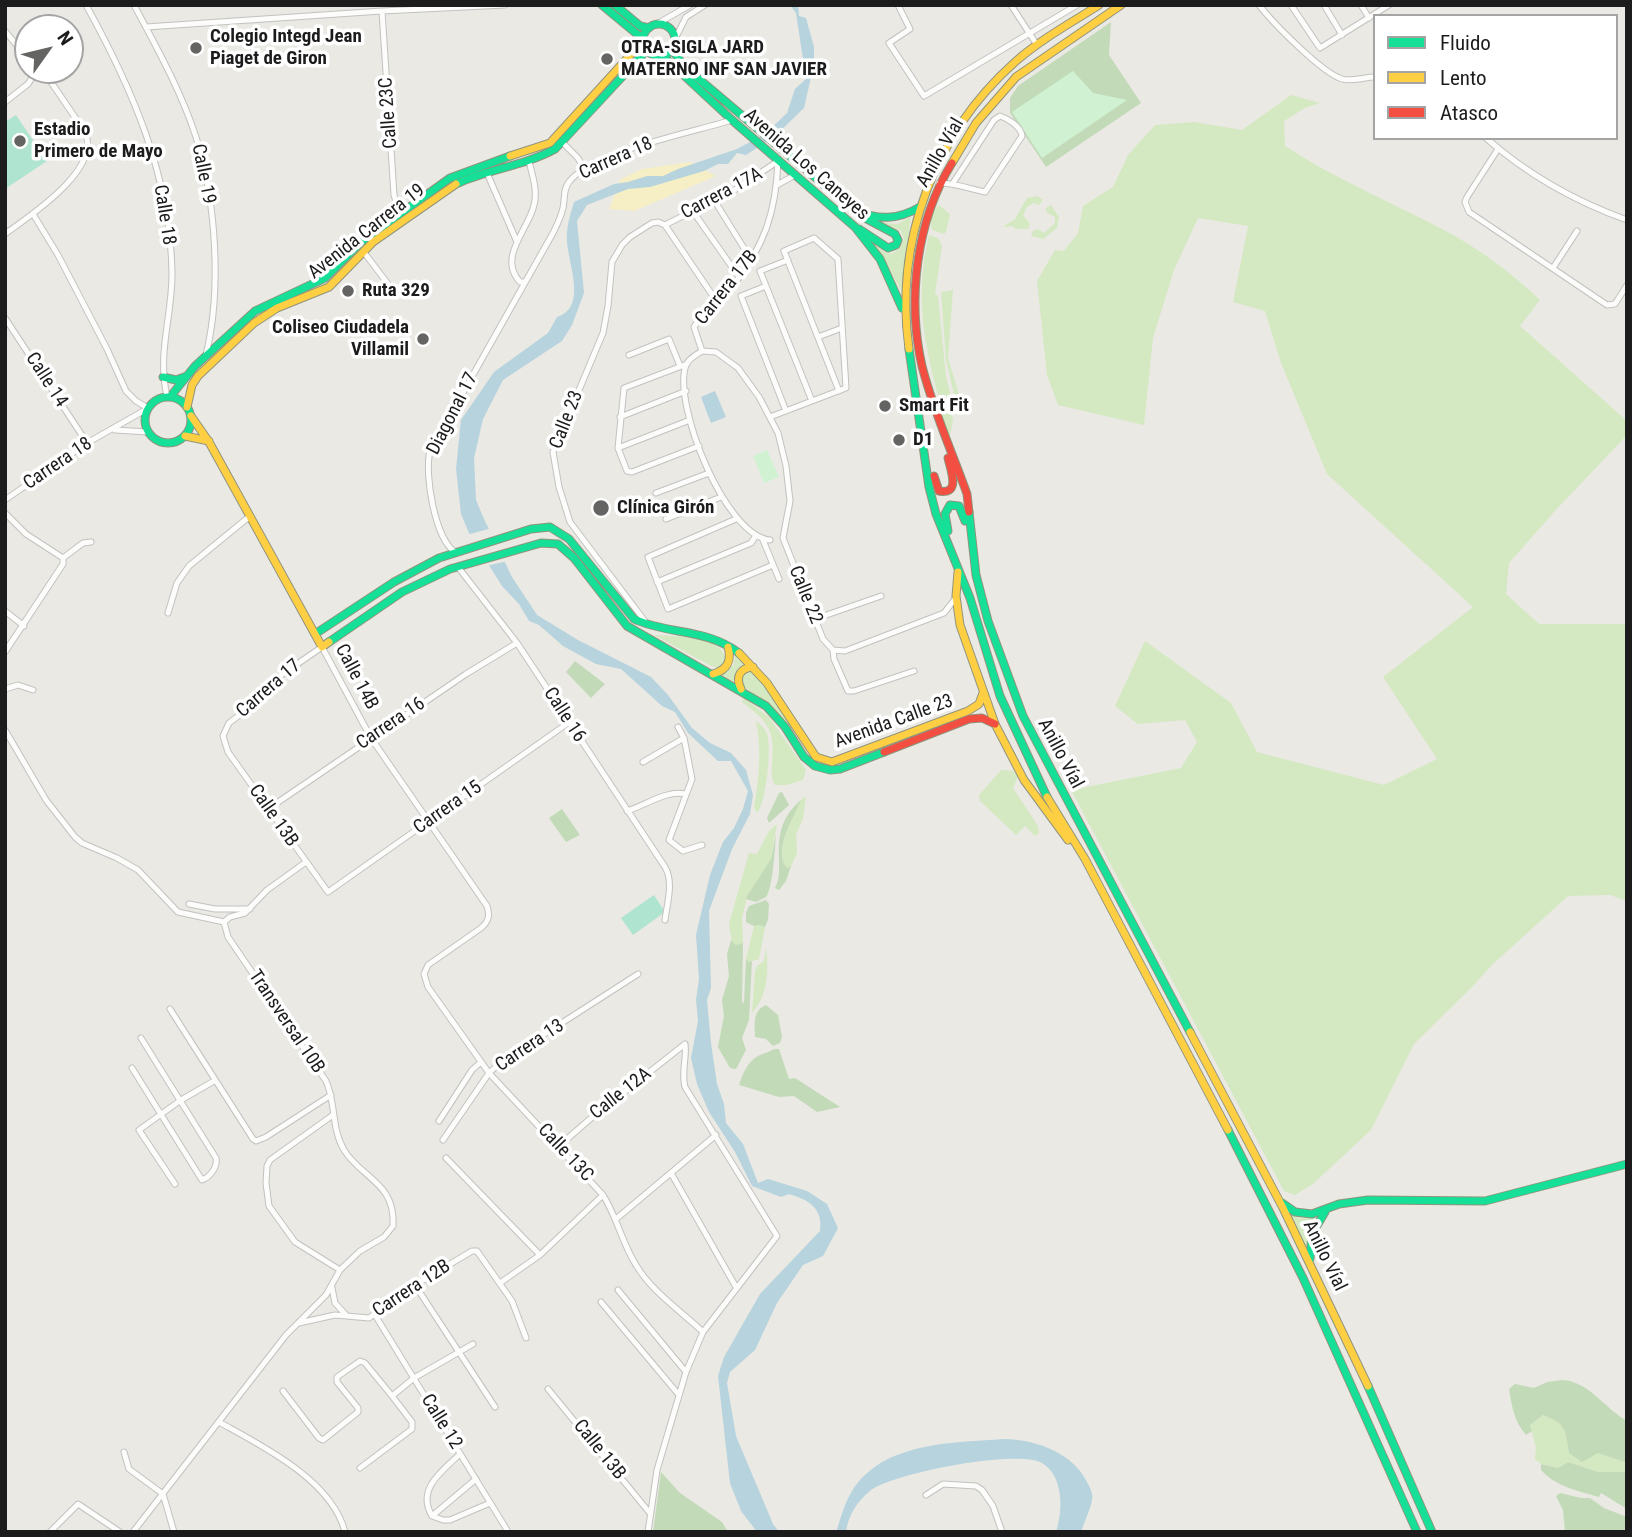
<!DOCTYPE html>
<meta charset="utf-8">
<style>
body{margin:0}
#map{position:relative;width:1632px;height:1537px;overflow:hidden;background:#eae9e4;font-family:"Roboto Condensed",sans-serif}
canvas{display:block}
.frame{position:absolute;inset:0;border:7px solid #1c1c1c;pointer-events:none}
.legend{position:absolute;left:1373px;top:14px;width:245px;height:126px;box-sizing:border-box;background:#fff;border:2px solid #a4a4a4;margin:0;padding:9px 12px;list-style:none;font-size:21px;color:#1c1c1c}
.legend li{display:flex;align-items:center;gap:14px;height:35px}
.legend b{width:35px;border:2px solid #a4a4a4}
.north{position:absolute;left:14px;top:14px;width:70px;height:70px;box-sizing:border-box;background:#fff;border:2px solid #a4a4a4;border-radius:50%;rotate:56deg;font-size:19px;font-weight:700;line-height:28px;text-align:center;color:#1c1c1c}
.north::after{content:'';display:block;margin:auto;width:24px;height:32px;background:#646462;clip-path:polygon(50% 0,100% 100%,50% 72%,0 100%)}
</style>
<div id="map">
<canvas width="1632" height="1537"></canvas>
<div class="frame"></div>
<ul class="legend">
<li><b style="height:9px;background:#16e098"></b>Fluido</li>
<li><b style="height:9px;background:#ffcf43"></b>Lento</li>
<li><b style="height:9px;background:#f24e42"></b>Atasco</li>
</ul>
<div class="north">N</div>
</div>
<script>
const c = document.querySelector('canvas').getContext('2d');
c.lineJoin = 'round';
function fill(path, color) { c.fillStyle = color; c.fill(path, 'evenodd'); }
function trace(path, color, width, dash) { c.strokeStyle = color; c.lineWidth = width; c.lineCap = dash ? 'butt' : 'round'; c.setLineDash(dash || []); c.stroke(path); }
function label(font, color, halo, rows, align = 'center') {
  c.font = font + ' "Roboto Condensed",sans-serif'; c.lineWidth = 7; c.setLineDash([]); c.textBaseline = 'middle'; c.strokeStyle = halo; c.fillStyle = color; for (const [text, x, y, turn = 0] of rows) {
    c.save(); c.translate(x, y); c.rotate((+turn || 0) * Math.PI / 180); c.textAlign = isNaN(turn) ? turn : align; if (halo) c.strokeText(text, 0, 0); c.fillText(text, 0, 0); c.restore();
  }
}
fill(new Path2D(`
 M1291,95l29,8 -15,5 -21,13 1,25c55,36 114,59 170,90 31,18 60,40 85,64l-20,26 107,95v14l-73,77 -45,51 -3,31 33,30h88v277l-17,-6 -42,1 -75,68 -21,23 -58,57 -43,86 -58,54 -18,11 -11,-4 -213,-401 110,-22 16,-26 -12,-22 -47,4 -23,-18 30,-65 86,62 26,49 127,33 53,-26 -54,-82 90,-70 -146,-133 -46,-111 -16,-52 -32,-9 15,-76 -50,-8 -24,52 -21,68 -9,87 -86,-20 -11,-30 -10,-94 18,-31 9,1 14,-18 5,-27 30,-19 15,-32 27,-30 39,-3 48,8z
 M1037,196l6,4 -4,5 -6,-2 -6,4 -4,8 7,9 -2,5h-12l-4,-3 -7,1 -1,-1 11,-7 12,-21z
 M939,205l11,9 -4,18 -2,2 -12,-4c-3,-7 0,-20 7,-25z
 M1051,205l8,12 -2,11 -14,11 -12,-3 2,-5 5,-2 6,4 11,-10v-6l-9,-5v-4z
 M911,217l-10,74 -19,-36 -16,-19 18,16 7,2 8,-5 5,-10 -3,-8 -22,-9 18,2z
 M929,235l9,3 4,8 -7,48 3,2 8,80 8,33 -4,1 3,10 -3,16c-7,-11 -9,-27 -12,-41 -15,-56 -23,-102 -9,-160z
 M953,290l-5,68 13,43 -4,6 -11,-47 -5,-68z
 M654,635c23,2 64,-2 72,24l-7,9 -8,-2z
 M735,654l12,10 -9,4 -4,14 -13,-7 13,-10z
 M751,670l30,37 12,22 -22,-23 -28,-20 -1,-12z
 M744,698l25,19 37,53 -3,10 -17,5h-11c-5,-8 -3,-13 -3,-22 3,-34 -4,-41 -30,-61z
 M756,721c5,4 9,7 11,13 5,12 -1,70 -10,79l-3,-6c5,-29 8,-57 2,-86z
 M1001,770l12,1 5,5 -5,12 25,38 1,7 -4,3 -10,-10 -9,9 -36,-34 -1,-6z
 M806,796l-3,23 -7,15 1,19 -6,13 -4,2c-14,-16 6,-51 14,-68z
 M777,824l-6,35 -24,37 -5,23 1,24 -6,2 -5,-2 -3,-19 20,-71 8,1 12,-23z
 M759,925l6,2 -6,32 -10,3 -3,-3 8,-33z
 M766,948c3,23 2,47 -14,65l3,-41 2,-6 7,-5z
 M1289,1212l11,6 15,-1c-8,12 -8,21 -7,34z
 M1543,1415c24,8 22,15 26,38h29l29,10v9h-29l-30,-10 -10,6 -17,-4 -6,-5 1,-11 -6,-23z`), '#d4e9c1');
fill(new Path2D(`
 M1111,22l-2,33 32,48 -95,64 -36,-54v-15l8,-12z
 M575,661l30,23 -14,14 -25,-26z
 M782,792l7,13 -20,18 -2,-5 12,-25z
 M801,800c-7,17 -29,51 -14,68l4,-2 -5,15 -7,9 -4,-2c5,-10 4,-17 4,-28 -1,-25 2,-43 22,-60z
 M562,809l18,26 -14,7 -17,-24z
 M776,834c-1,12 -3,54 -10,63 -2,1 -8,4 -10,5l-10,-3 1,-3 24,-37z
 M766,900l3,4 -1,16 -3,7 -6,-2 -5,1 -8,-4v-9l3,-7z
 M731,940l5,5 7,-2 -1,60 2,-1 2,-43 3,3 3,-1 -3,59 -7,18 4,12 -10,19 -6,-1 -12,-21 6,-31 -2,-16 7,-24 -2,-22z
 M766,1005l12,10 4,22 -2,6 -7,3 -7,-7 -11,-2c0,-13 -3,-26 11,-32z
 M774,1049h5l10,30 6,-1 45,29 -23,5 -23,-16 -15,1 -40,-12c3,-10 9,-24 19,-29 5,-3 10,-3 16,-7z
 M1562,1380c27,1 43,29 65,41v42l-29,-10 -16,9 -13,-9c-4,-23 -2,-29 -26,-38l-13,10 2,6 -6,4c-12,-14 -14,-28 -17,-46l6,-5 19,4 13,-6z
 M1568,1462l30,10h29v37l-26,-16 -2,4c-20,-6 -43,-10 -58,-27v-6l17,4z
 M661,1472l19,21 42,29 6,10h-75z
 M1560,1493l21,5h9l14,10 23,9v15h-62l-2,-22 -7,-14z`), '#c2dab8');
fill(new Path2D(`
 M690,162l26,14 -82,35 -25,-2 12,-30 21,-10z`), '#f6efc6');
fill(new Path2D(`
 M1073,71l20,22 34,7 -85,58 -30,-46z
 M767,450l12,27 -15,6 -11,-27z`), '#d0f2d3');
fill(new Path2D(`
 M16,115l31,46 -42,28v-67z
 M654,895l11,17 -32,23 -12,-17z`), '#aee4d0');
fill(new Path2D(`
 M790,5h8l1,11 7,2 8,29v17l-10,44 -29,28 -29,19 -9,-2 -9,11h-10l-14,7 -54,16 -22,2 -41,16 -10,16 7,72 -12,32 -10,16 -59,39 -20,39 -9,39 2,42 8,19 28,58 25,38 41,25 73,37 17,18 24,33 18,15 21,10 15,17 7,25 -3,19 -18,35 -23,62 2,77 -4,12 4,43 6,41 7,20 2,19 17,21 15,39 10,-4 39,12 20,13 11,24 -15,28 -20,9 -26,38 -22,47 -25,22 -3,11 9,53 37,88 6,8h-22l-16,-21 -11,-28 -12,-107 6,-19 36,-63 60,-63c3,-23 -11,-31 -31,-37l-8,3 -29,-11 -17,-34 -26,-40 -12,-28 -6,-26 7,-37 -2,-21 3,-21 -3,-44 14,-60 13,-33 11,-14 9,-19 5,-18 -17,-30h-13l-30,-28 -13,-21 -13,-6 -41,-37 -25,-5 -33,-18 -24,-21 -10,-4 -10,-17 -17,-18 -33,-53 -8,-19 -5,-45 5,-49 33,-48 54,-39 9,-16c31,-9 11,-54 10,-76 -1,-13 3,-26 7,-39l40,-18 14,-2 19,-6h16l15,-7 59,-20 28,-15 22,-21 8,-24 11,-10 -10,-66z
 M715,391l11,26 -15,6 -10,-26z
 M1005,1439c32,1 69,14 83,45 3,5 5,11 4,16 -2,11 -8,22 -11,32h-25c7,-21 8,-56 -14,-69 -24,-14 -150,10 -172,28 -13,10 -22,25 -24,41h-10c5,-14 8,-28 16,-41 32,-50 101,-48 153,-52z`), '#b6d3de');
fill(new Path2D(`
 M492,528l16,33 -22,5 -20,-31z`), '#eae9e4');
const street = new Path2D(`
 M86,5c46,83 85,172 86,269 0,45 -15,77 -5,123
 M134,5c23,43 47,86 62,132 20,65 26,152 10,218
 M898,5l12,24 -21,14 35,53 153,-91
 M1011,5l26,40
 M1259,5c14,18 63,68 83,74 9,3 23,-2 33,-2
 M1291,5l29,43 69,-43
 M1324,5l18,30
 M1361,5l8,13
 M382,11l12,184 6,19
 M657,24l33,-19
 M146,27l236,-16 123,-6
 M5,31l23,28
 M675,39l11,-22 19,-12
 M5,102l23,-18 9,-14
 M1486,138c42,37 88,63 141,82
 M563,143l15,15 6,11
 M1498,149l-31,48 -2,5 4,10 138,93 8,-1 12,-19
 M487,173l30,69
 M939,183c16,0 31,6 46,9l37,-56c-1,-9 -13,-17 -22,-20l-6,4 -41,63
 M777,185l18,-10
 M714,200l38,61
 M692,210l47,67
 M33,214l25,41 49,94 19,42 10,10 12,7
 M665,225l73,-37 40,-27
 M665,225l52,77
 M5,234c26,-19 97,-65 80,-102l-34,-50 -14,-12
 M363,251l25,33
 M788,260l-28,11 52,130
 M1553,268l24,-37
 M525,282h-5c-23,-25 9,-53 14,-77 4,-15 -2,-30 -5,-44
 M766,286l-25,10 45,115
 M5,318l82,125
 M818,337l24,-9
 M702,351l14,1 22,16 21,29 19,36 8,33 4,35 -7,37 40,101 10,11
 M702,351c-6,4 -13,7 -16,14 -14,38 39,171 84,175
 M702,351l-8,-24c9,-16 27,-26 38,-40 32,-40 44,-74 46,-126
 M629,355l40,-16 11,27
 M620,417l66,-26
 M770,417l76,-29 -8,-129 -24,-21 -30,13 55,140
 M690,420l-72,28 9,23 5,1 67,-26
 M115,430l33,2
 M618,448l6,-60 63,-24
 M656,493l53,-20
 M5,500l82,-57 60,-34
 M5,513l21,21 37,24
 M666,519l55,-22
 M736,519l-88,38 20,52 105,-44
 M763,540l16,39
 M455,552c-20,-13 -31,-78 -25,-101l123,-218c4,-8 8,-16 10,-25 2,-9 0,-19 6,-26 22,-30 125,-50 163,-62
 M458,567l59,76 148,224c9,15 2,37 0,53
 M657,582l94,-39 4,-6
 M5,611l19,15
 M168,613l9,-30 12,-17 61,-50
 M815,619l66,-23
 M647,624l-77,-102 -11,-35 -6,-35 50,-119 5,-27 4,-44 10,-17 8,-8 22,-14 6,-1 7,3
 M833,650l12,1 99,-38 11,-14
 M833,650l1,9 14,32h6l60,-20
 M5,652l58,-88v-6l20,-15 8,-1
 M5,689l13,-4 15,5
 M568,723l-240,169 -100,-140 -5,-16 6,-13 33,-25 12,-18 48,-33 49,91 116,168c3,10 2,15 -6,22l-53,37 -4,9 4,13 61,86 114,122c14,22 19,48 33,70 16,27 45,46 67,67
 M678,727l6,11 8,41 -23,61 14,11 19,-6
 M5,730l41,70 29,37 7,6 35,15 21,12 40,42 46,10
 M643,762l41,-24
 M268,809l198,-135 51,-31
 M627,811c19,-6 39,-21 59,-17
 M189,904l26,5h35
 M224,922l6,-5 15,-4 22,-23 39,-28
 M170,1009l83,130 3,2 10,-4 65,-42
 M132,1068l70,112c8,-3 16,-13 14,-22l-75,-120
 M333,1115l-63,45 -3,6 -1,17 3,23 26,36 45,28
 M439,1121l33,-51 9,-8
 M443,1140l46,-67 12,-11 137,-88
 M559,1146l31,-27 95,-75
 M446,1158l94,97
 M671,1173l65,114
 M175,1184l-36,-54 42,-30 33,-19
 M616,1219l100,-84
 M500,1283l40,-28 63,-60
 M415,1285l80,122
 M332,1288l3,15 11,12
 M618,1290l68,82
 M601,1302l78,93
 M375,1315l132,215
 M299,1323l36,-8 34,3 46,-33 57,-34h5l35,50 14,37
 M548,1389l101,123
 M283,1391l36,47 4,2 35,-28v-4l-21,-26v-5l23,-16 5,2 27,33 22,-18 59,-34
 M219,1422c43,24 113,58 126,110
 M124,1452l5,17 34,25 11,38
 M460,1454c-18,17 -44,35 -28,62l11,4h7l40,-17
 M360,1468l52,-39v-7l-20,-26
 M926,1495l17,-11 33,2 6,4 11,16 9,26
 M432,1516l44,-37
 M50,1532l28,-28 42,28
 M133,1532l153,-197 40,-40 14,-25 20,-19 24,-14 9,-11c3,-43 -32,-48 -49,-76 -13,-22 -8,-48 -18,-69l-98,-144 -4,-15
 M648,1532l9,-62 29,-98 17,-40 74,-96 -92,-149c-4,-16 2,-28 0,-43`);
const fast = new Path2D(`
 M602,5l41,34
 M615,5l25,21 9,2
 M643 40a16 16 0 1 1 32 0a16 16 0 1 1-32 0Z
 M673,46l2,8 12,15 168,142c24,9 43,9 65,-4
 M662,55l70,65 123,107 25,32 22,49
 M456,184c32,-15 68,-18 99,-35l92,-99
 M859,229l29,19 8,-3 2,-5 -3,-6 -30,-16
 M909,349l20,138 7,27 34,84 30,98 47,101
 M163,377l13,3 11,-4
 M145 420a23 23 0 1 1 46 0a23 23 0 1 1-46 0Z
 M170,397l25,-31 60,-55 70,-33 36,-36 89,-64 60,-22
 M969,512l7,63 12,46 35,95 167,316
 M948,531l-3,-17 5,-9 9,1 6,15
 M315,634l79,-52 45,-24 92,-29 19,-2 19,12 65,80c35,16 72,9 105,34
 M329,642l73,-50 48,-23 91,-26 17,1 16,14 53,68 139,80 19,21 19,30 11,9 15,4 10,-1 44,-17
 M1228,1130l75,148 114,254
 M1282,1203l13,9 17,2 27,-10 29,-4 117,1 142,-37
 M1310,1259l2,-25 13,-22
 M1368,1386l64,146`);
const slow = new Path2D(`
 M510,156l40,-13 93,-102
 M952,163l24,-40 40,-46 105,-72
 M909,349c-15,-107 25,-215 106,-287 26,-23 56,-39 84,-57
 M187,407l5,-22 6,-9 56,-53 23,-15 52,-21 44,-45 83,-58
 M191,416l18,26 113,205 7,-5
 M185,436l24,5
 M958,572l-2,24 4,29 35,99 29,56 44,60
 M739,653l28,30 49,74 16,5 136,-51 11,-7 4,-11
 M713,674c14,-4 19,-13 15,-27
 M741,689c-6,-12 -1,-21 12,-22
 M1047,797l38,62 143,271
 M1190,1032l93,176 85,178`);
const jam = new Path2D(`
 M952,163c-36,58 -45,137 -30,203 11,44 30,86 45,128l2,18
 M934,476l5,15c22,4 12,-20 9,-33
 M884,752l85,-33 13,-1 13,6`);
trace(street, '#c3c2c0', 7);
trace(fast, '#90947c', 9);
trace(slow, '#90947c', 9);
trace(jam, '#90947c', 9);
trace(street, '#fcfcfb', 5);
trace(fast, '#16e098', 7);
trace(slow, '#ffcf43', 7);
trace(jam, '#f24e42', 7);
for (const [x, y, r, color] of [
 [196,48,7,"#646462"],
 [607,59,7,"#646462"],
 [20,141,7,"#646462"],
 [348,291,7,"#646462"],
 [423,339,7,"#646462"],
 [885,406,7,"#646462"],
 [899,440,7,"#646462"],
 [601,508,9,"#646462"]
]) { const dot = new Path2D(); dot.arc(x, y, r, 0, 2 * Math.PI); c.fillStyle = color; c.fill(dot); trace(dot, '#fff', 2.5); }
label('bold 19px', '#1c1c1c', '#fff', [
 ["Colegio Integd Jean",210,37],
 ["Piaget de Giron",210,59],
 ["OTRA-SIGLA JARD",621,48],
 ["MATERNO INF SAN JAVIER",621,70],
 ["Estadio",34,130],
 ["Primero de Mayo",34,152],
 ["Ruta 329",362,291],
 ["Coliseo Ciudadela",409,328,"right"],
 ["Villamil",409,350,"right"],
 ["Smart Fit",899,406],
 ["D1",913,440],
 ["Clínica Girón",617,508]
], 'left');
label('19px', '#1c1c1c', '#fff', [
 ["Calle 23C",389,113,-94],
 ["Anillo Víal",941,153,-60],
 ["Carrera 18",616,159,-24],
 ["Avenida Los Caneyes",806,165,41],
 ["Calle 19",203,174,79],
 ["Carrera 17A",722,194,-28],
 ["Calle 18",164,215,81],
 ["Avenida Carrera 19",367,232,-38],
 ["Carrera 17B",727,288,-52],
 ["Calle 14",46,380,57],
 ["Diagonal 17",453,414,-63],
 ["Calle 23",567,420,-69],
 ["Carrera 18",58,464,-34],
 ["Calle 22",805,595,68],
 ["Calle 14B",356,677,62],
 ["Carrera 17",269,689,-41],
 ["Calle 16",564,715,57],
 ["Avenida Calle 23",894,722,-20],
 ["Carrera 16",391,724,-34],
 ["Anillo Víal",1060,754,62],
 ["Carrera 15",448,808,-35],
 ["Calle 13B",273,816,55],
 ["Transversal 10B",286,1022,56],
 ["Carrera 13",530,1046,-34],
 ["Calle 12A",621,1094,-38],
 ["Calle 13C",565,1153,47],
 ["Anillo Víal",1324,1256,64],
 ["Carrera 12B",412,1289,-33],
 ["Calle 12",441,1422,58],
 ["Calle 13B",599,1450,51]
]);
</script>
